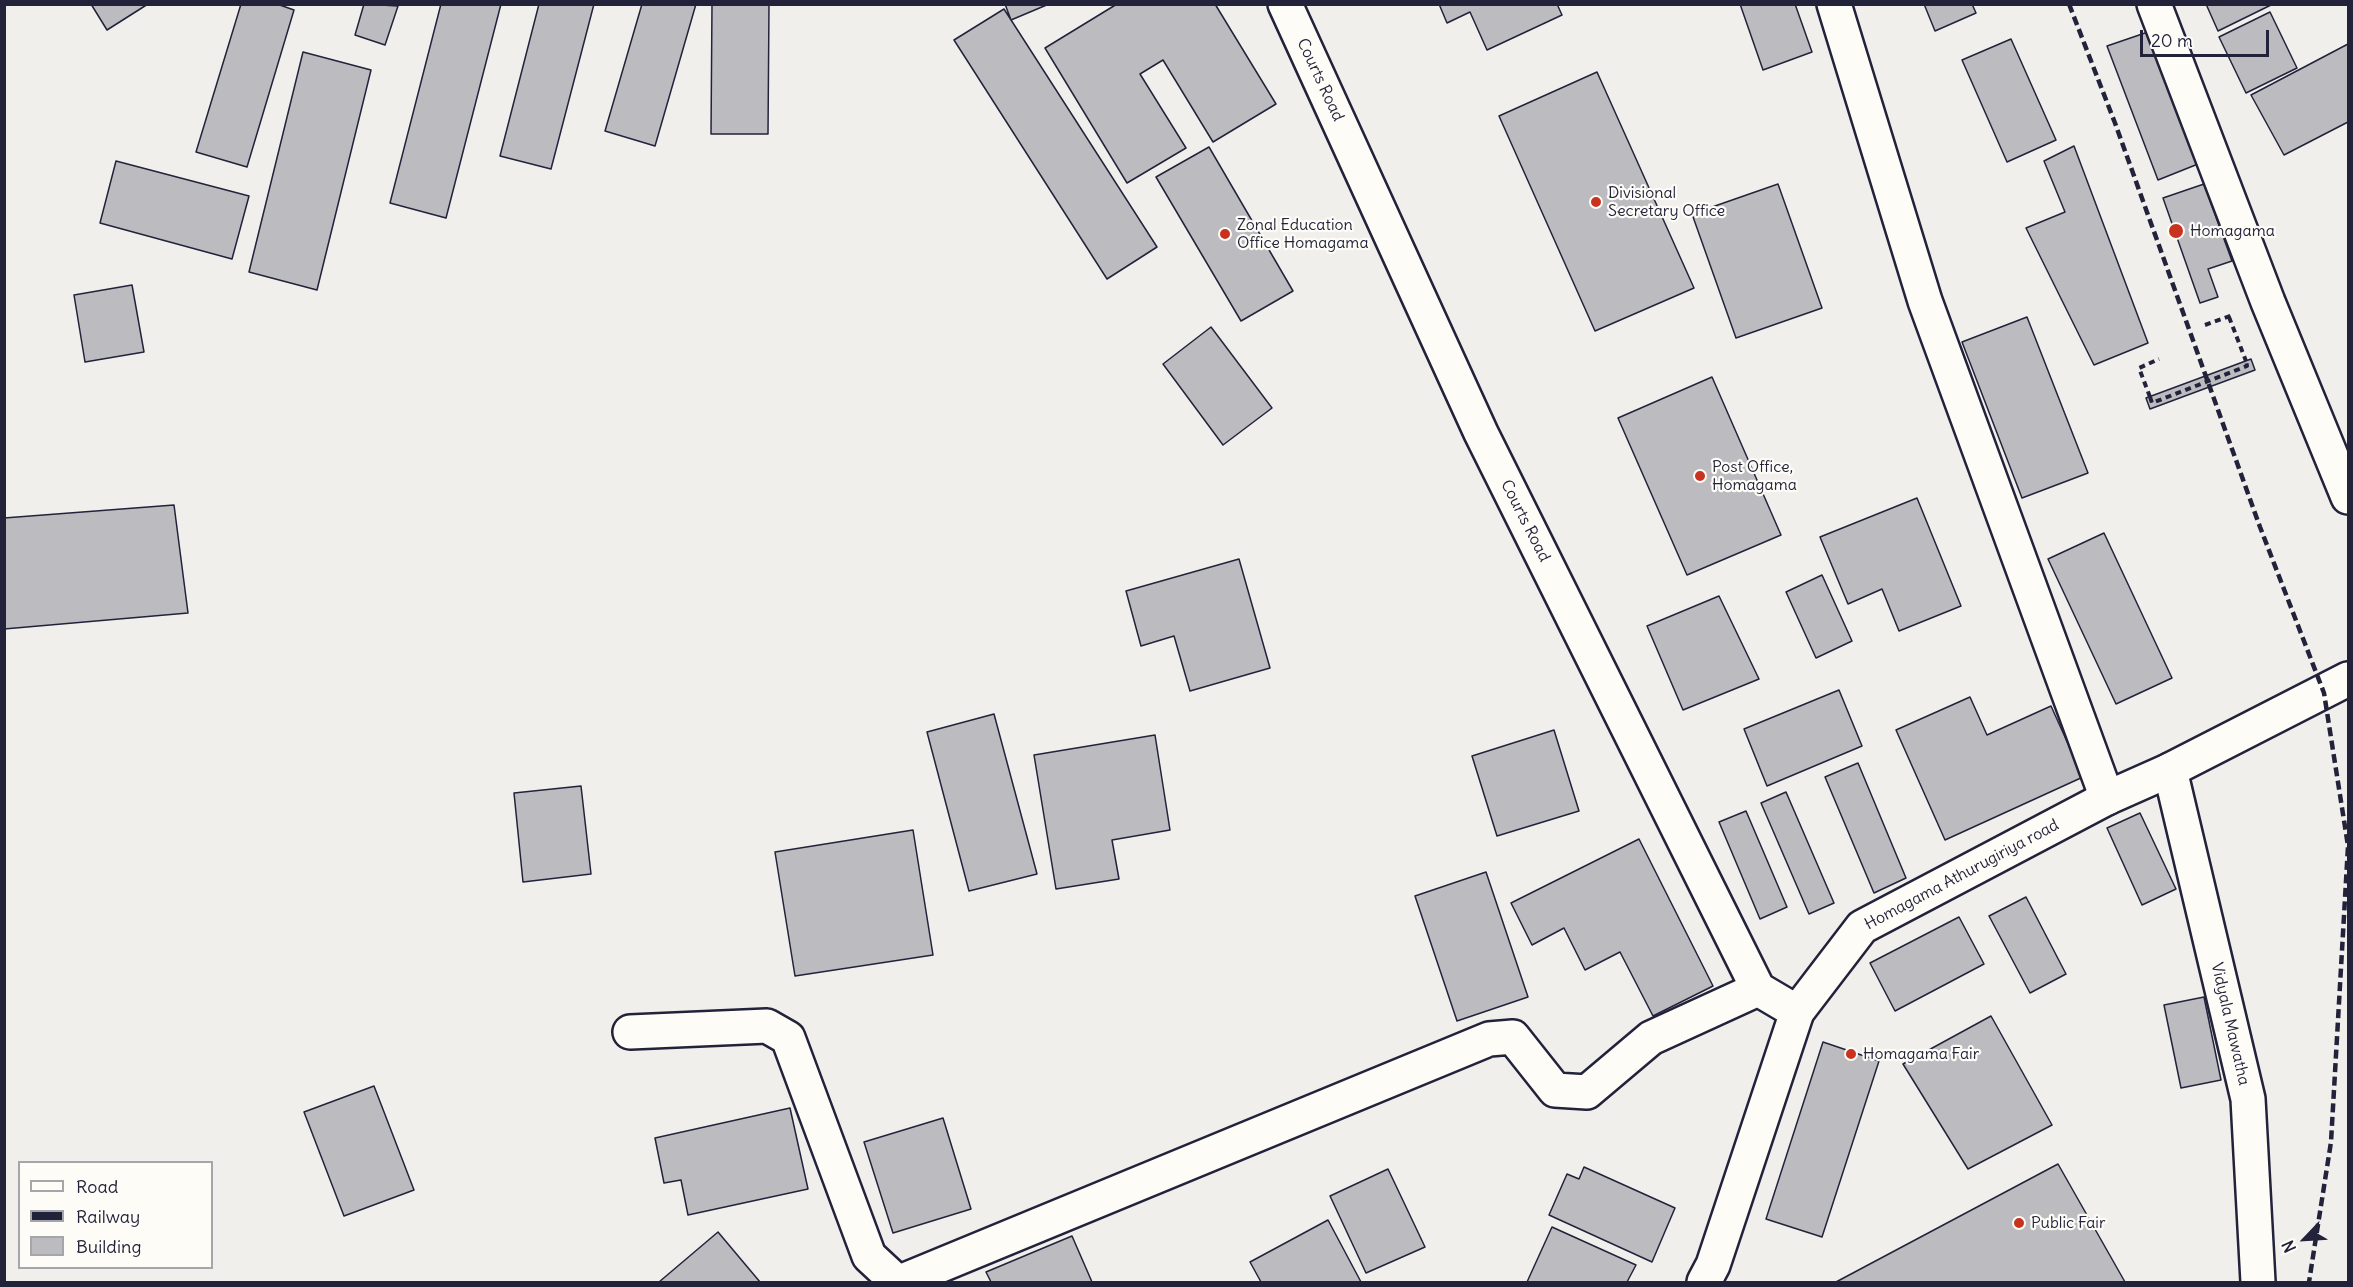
<!DOCTYPE html>
<style>
body{margin:0}
#map{position:relative;width:2353px;height:1287px;overflow:hidden;background:#f0efec;font-family:Delius,sans-serif}
canvas{display:block}
.frame{position:absolute;inset:0;border:6px solid #22223b;pointer-events:none}
.legend{position:absolute;left:18px;top:1161px;width:195px;height:108px;box-sizing:border-box;background:#fdfcf7;border:2px solid #a5a5ac;margin:0;padding:8px 10px;list-style:none;font-size:18px;color:#22223b}
.legend li{display:flex;align-items:center;gap:12px;height:30px}
.legend b{width:30px;border:2px solid #a5a5ac}
.north{position:absolute;left:2275px;top:1209px;width:60px;height:60px;-webkit-text-stroke:4px #fdfcf7;paint-order:stroke;rotate:245deg;font-size:16px;font-weight:700;line-height:24px;text-align:center;color:#22223b}
.north::after{content:'';display:block;margin:auto;width:21px;height:27px;background:#22223b;clip-path:polygon(50% 0,100% 100%,50% 72%,0 100%)}
.scale{position:absolute;left:2140px;top:30px;width:129px;height:27px;box-sizing:border-box;border:3px solid #22223b;border-top:0;padding-left:8px;font-size:18px;line-height:21px;white-space:nowrap;color:#22223b;-webkit-text-stroke:4px #fdfcf7;paint-order:stroke}
</style>
<div id="map">
<canvas width="2353" height="1287"></canvas>
<div class="frame"></div>
<ul class="legend">
<li><b style="height:8px;background:#fdfcf7"></b>Road</li>
<li><b style="height:8px;background:#22223b"></b>Railway</li>
<li><b style="height:16px;background:#bcbcc0"></b>Building</li>
</ul>
<div class="north">N</div>
<div class="scale">20 m</div>
</div>
<script>
const c = document.querySelector('canvas').getContext('2d');
c.lineJoin = 'round';
function fill(path, color) { c.fillStyle = color; c.fill(path, 'evenodd'); }
function trace(path, color, width, dash) { c.strokeStyle = color; c.lineWidth = width; c.lineCap = dash ? 'butt' : 'round'; c.setLineDash(dash || []); c.stroke(path); }
function label(font, color, halo, rows, align = 'center') {
  c.font = font + ' Delius,sans-serif'; c.lineWidth = 4.5; c.setLineDash([]); c.textBaseline = 'middle'; c.strokeStyle = halo; c.fillStyle = color; for (const [text, x, y, turn = 0] of rows) {
    c.save(); c.translate(x, y); c.rotate((+turn || 0) * Math.PI / 180); c.textAlign = isNaN(turn) ? turn : align; if (halo) c.strokeText(text, 0, 0); c.fillText(text, 0, 0); c.restore();
  }
}
const building = new Path2D(`
 M91,4h57l-41,26z
 M241,4h36l17,6 -47,157 -51,-15z
 M364,4l34,2 -13,39 -30,-10z
 M441,4h60l-55,214 -56,-15z
 M539,4h55l-43,165 -51,-13z
 M642,4h54l-41,142 -50,-15z
 M712,4h57l-1,130h-57z
 M1005,4h44l-38,16z
 M1117,4h98l61,100 -63,38 -50,-82 -23,14 46,74 -59,35 -82,-135z
 M1439,4h118l5,11 -75,35 -17,-38 -23,11z
 M1740,4h55l17,48 -49,18z
 M1924,4h48l4,9 -41,18z
 M2206,4h67l-55,27z
 M1004,9l153,238 -50,32 -153,-239z
 M2270,12l27,56 -51,25 -27,-56z
 M2148,32l50,132 -40,16 -51,-134z
 M2011,39l45,101 -49,22 -45,-102z
 M2348,44v78l-64,33 -33,-60z
 M303,52l68,18 -54,220 -68,-18z
 M1597,72l97,216 -99,43 -96,-215z
 M2074,146l74,197 -54,22 -68,-137 39,-16 -21,-51z
 M1209,147l84,144 -52,30 -85,-144z
 M116,161l133,35 -17,63 -132,-36z
 M1778,184l44,124 -86,30 -44,-124z
 M2204,184l28,77 -24,8 10,28 -18,6 -37,-105z
 M132,285l12,67 -59,10 -11,-67z
 M2027,317l61,156 -66,25 -60,-156z
 M1211,327l61,81 -49,37 -60,-81z
 M2251,359l4,11 -105,39 -4,-11z
 M1712,377l69,158 -94,40 -69,-157z
 M1917,498l44,108 -62,25 -17,-42 -34,15 -28,-67z
 M174,505l14,108 -184,16v-111z
 M2104,533l68,145 -56,26 -68,-145z
 M1239,559l31,109 -80,23 -16,-55 -33,10 -15,-55z
 M1822,575l30,66 -36,17 -30,-66z
 M1719,596l40,83 -76,31 -36,-84z
 M1839,690l23,56 -95,40 -23,-57z
 M1970,697l17,38 64,-29 32,71 -138,63 -49,-110z
 M994,714l43,160 -68,17 -42,-159z
 M1554,730l25,81 -82,25 -25,-80z
 M1155,735l15,95 -58,10 7,39 -63,10 -22,-134z
 M1858,763l48,115 -32,15 -49,-116z
 M581,786l10,88 -68,8 -9,-89z
 M1786,792l48,111 -25,11 -48,-111z
 M1746,811l41,96 -27,12 -41,-97z
 M2140,813l36,76 -34,16 -35,-77z
 M913,830l20,125 -138,21 -20,-124z
 M1639,839l74,147 -60,30 -33,-64 -35,18 -21,-42 -32,17 -21,-42z
 M1486,872l42,125 -71,24 -42,-125z
 M2026,897l40,77 -36,19 -41,-77z
 M1959,917l25,47 -89,47 -25,-48z
 M2204,997l17,83 -40,8 -17,-83z
 M1991,1016l61,109 -84,44 -65,-105z
 M1823,1042l56,19 -57,176 -56,-18z
 M374,1086l40,104 -70,26 -40,-104z
 M790,1108l18,81 -120,26 -7,-35 -17,3 -9,-45z
 M943,1118l28,91 -78,24 -29,-91z
 M2058,1164l67,118h-289z
 M1584,1167l91,41 -23,54 -103,-47 18,-41 12,5z
 M1388,1169l37,78 -59,26 -36,-77z
 M1328,1220l33,62h-100l-11,-20z
 M1552,1227l84,38 -9,17h-100z
 M718,1232l42,50h-101z
 M1072,1236l20,46h-101l-5,-10z`);
fill(building, '#bcbcc0');
trace(building, '#22223b', 1.5);
const minor = new Path2D(`
 M1285,4l196,429 277,556 39,23
 M1834,4l91,297 182,497
 M2154,4l114,298 80,195
 M2170,770l78,329 10,183
 M630,1032l137,-6 21,12 81,218 28,26
 M900,1282l589,-243 24,-2 42,53 32,2 64,-54 107,-49`);
const major = new Path2D(`
 M1704,1282l9,-17 84,-253 65,-85 245,-129 63,-28 178,-91`);
trace(minor, '#22223b', 38);
trace(major, '#22223b', 38);
trace(new Path2D(`
 M2229,317l17,44
 M2205,325l28,-10
 M2150,397l-11,-29 20,-9`), '#22223b', 4, [6, 4.5]);
trace(minor, '#fdfcf7', 33);
trace(major, '#fdfcf7', 33);
trace(new Path2D(`
 M2069,4l46,119 145,404 64,166 24,153 -17,296 -22,140`), '#22223b', 4.5, [9, 4.5]);
trace(new Path2D(`
 M2150,397l2,6 95,-37 -1,-5`), '#22223b', 4, [6, 4.5]);
for (const [x, y, r, color] of [
 [1596,202,6,"#c8321e"],
 [2176,231,8,"#c8321e"],
 [1225,234,6,"#c8321e"],
 [1700,476,6,"#c8321e"],
 [1851,1054,6,"#c8321e"],
 [2019,1223,6,"#c8321e"]
]) { const dot = new Path2D(); dot.arc(x, y, r, 0, 2 * Math.PI); c.fillStyle = color; c.fill(dot); trace(dot, '#fdfcf7', 2); }
label('16px', '#22223b', '#fdfcf7', [
 ["Courts Road",1320,80,65],
 ["Courts Road",1525,521,63],
 ["Homagama Athurugiriya road",1962,875,-28],
 ["Vidyala Mawatha",2230,1024,77]
]);
label('16px', '#22223b', '#fdfcf7', [
 ["Divisional",1608,193],
 ["Secretary Office",1608,211],
 ["Zonal Education",1237,225],
 ["Office Homagama",1237,243],
 ["Homagama",2190,231],
 ["Post Office,",1712,467],
 ["Homagama",1712,485],
 ["Homagama Fair",1863,1054],
 ["Public Fair",2031,1223]
], 'left');
</script>
